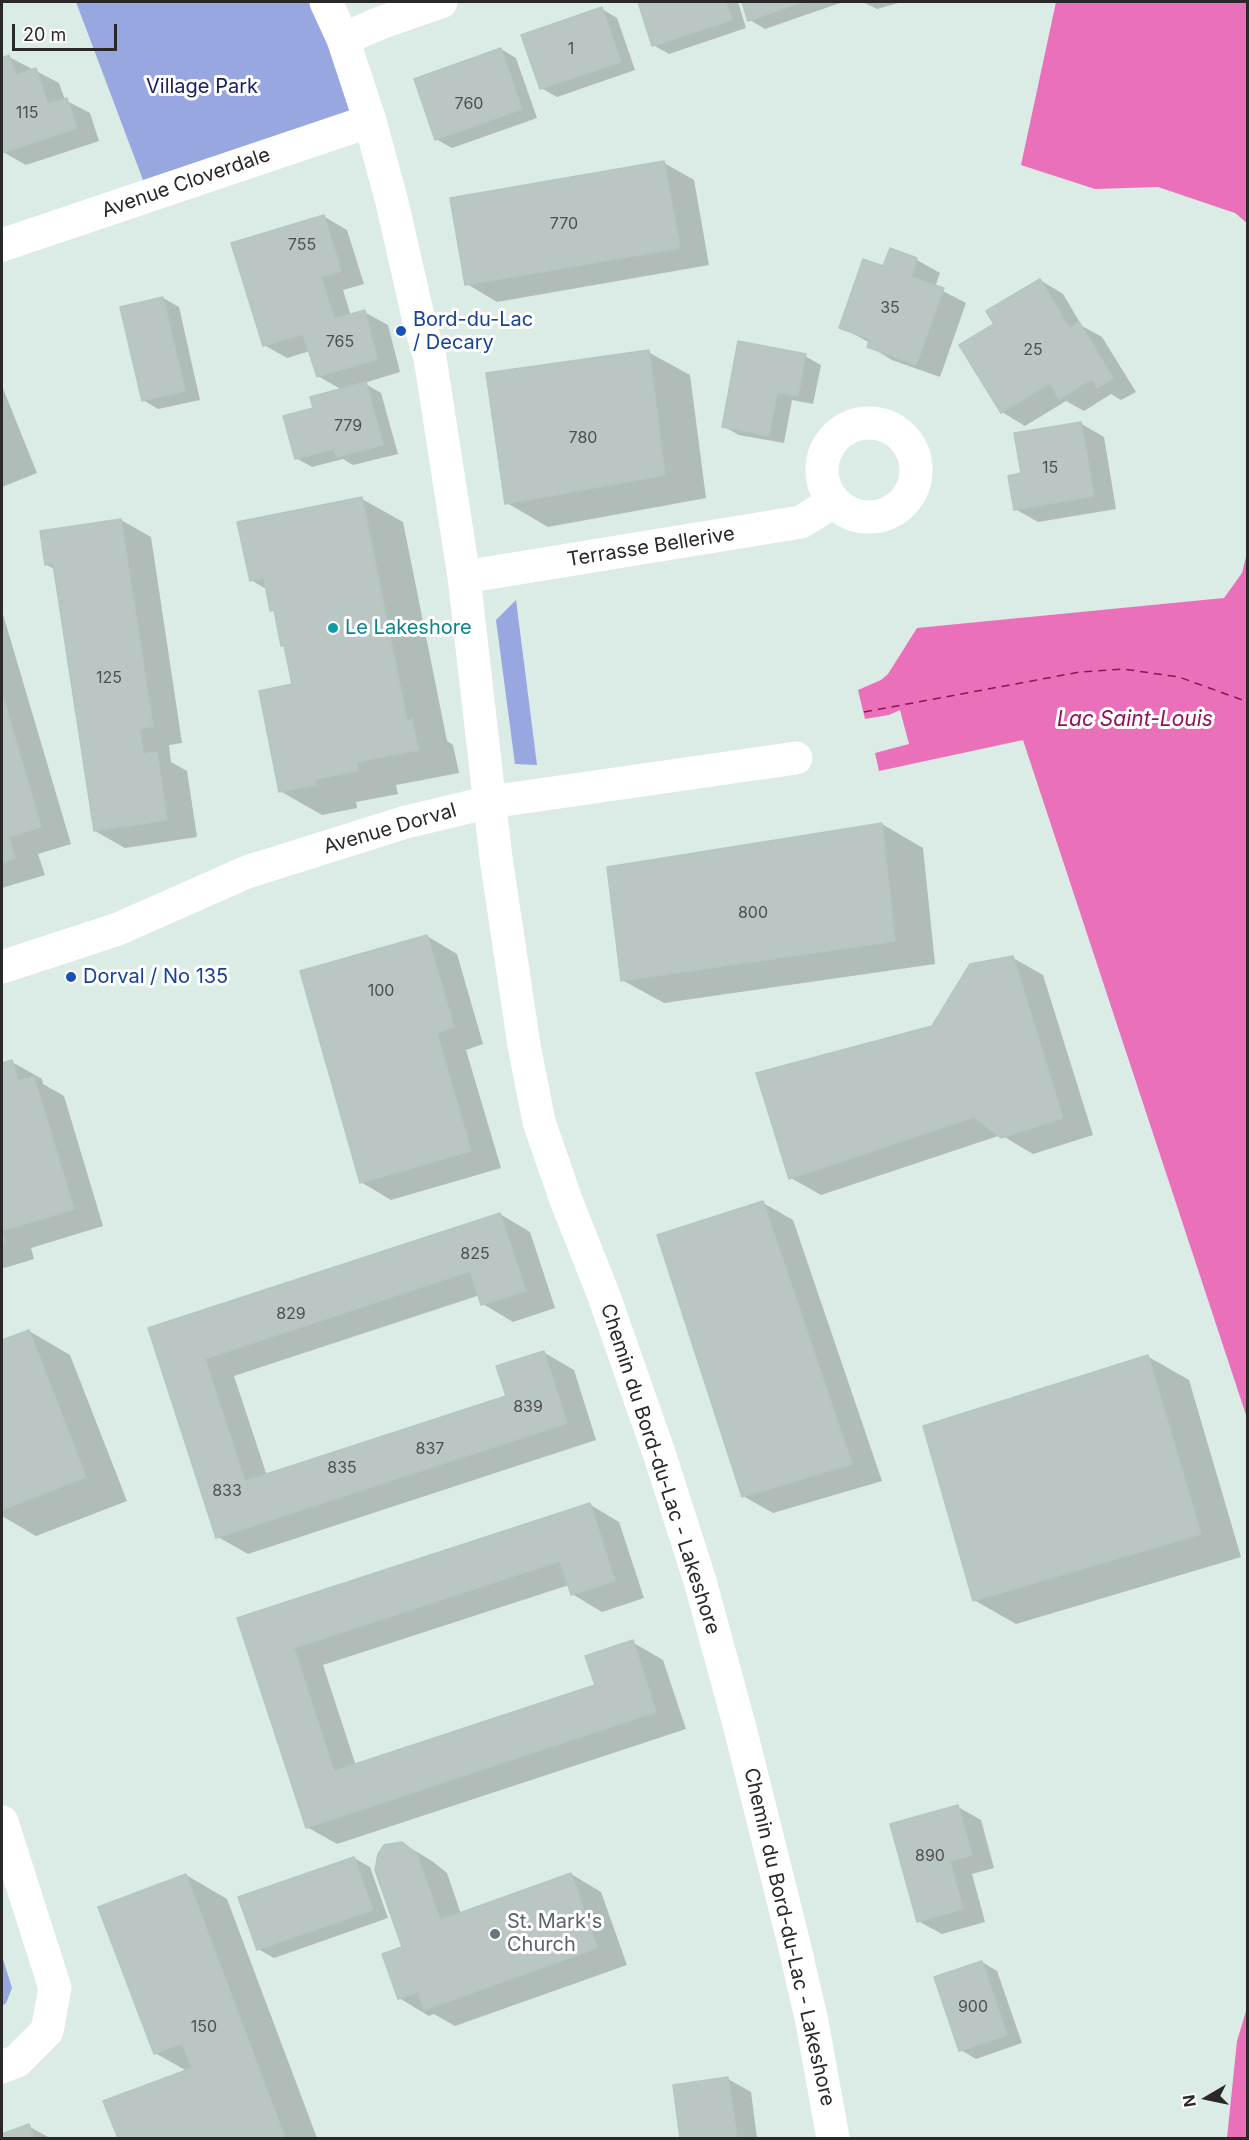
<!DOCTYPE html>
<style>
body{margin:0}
#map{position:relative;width:1249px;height:2140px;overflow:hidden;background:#dbebe6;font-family:Inter,sans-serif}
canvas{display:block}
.frame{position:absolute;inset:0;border:3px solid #292929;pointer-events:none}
.north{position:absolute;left:1177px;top:2068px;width:60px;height:60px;-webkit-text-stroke:4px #fff;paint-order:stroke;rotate:261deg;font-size:16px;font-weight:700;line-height:24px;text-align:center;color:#292929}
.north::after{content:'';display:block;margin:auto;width:21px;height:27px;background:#292929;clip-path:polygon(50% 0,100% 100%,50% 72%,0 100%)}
.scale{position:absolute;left:12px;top:24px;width:105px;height:27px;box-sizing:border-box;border:3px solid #292929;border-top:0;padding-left:8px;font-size:18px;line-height:21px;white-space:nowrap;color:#292929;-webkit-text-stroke:4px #fff;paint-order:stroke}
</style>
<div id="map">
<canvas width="1249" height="2140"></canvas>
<div class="frame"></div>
<div class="north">N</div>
<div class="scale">20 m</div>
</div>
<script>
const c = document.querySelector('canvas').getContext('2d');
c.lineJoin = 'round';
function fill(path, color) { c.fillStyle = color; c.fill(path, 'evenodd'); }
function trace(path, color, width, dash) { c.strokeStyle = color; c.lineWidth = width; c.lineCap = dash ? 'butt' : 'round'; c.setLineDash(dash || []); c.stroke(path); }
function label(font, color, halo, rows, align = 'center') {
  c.font = font + ' Inter,sans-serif'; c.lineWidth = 6; c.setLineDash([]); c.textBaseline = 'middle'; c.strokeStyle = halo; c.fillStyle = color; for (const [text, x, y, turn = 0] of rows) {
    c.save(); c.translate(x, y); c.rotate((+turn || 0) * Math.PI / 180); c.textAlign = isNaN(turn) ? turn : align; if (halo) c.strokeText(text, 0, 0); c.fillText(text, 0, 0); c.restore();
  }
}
fill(new Path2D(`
 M76,2h249l45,119 -221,75z
 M516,600l21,165 -22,-1 -19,-144z
 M2,1956l10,32 -6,15 -4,3z`), '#98a7e0');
fill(new Path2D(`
 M1056,2h191v221l-12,-10 -77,-26 -63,2 -74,-24z
 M1247,553l1,865h-1l-224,-678 -144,31 -4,-18 34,-9 -9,-34 -11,5 -24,4 -7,-29 23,-10 7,-6 29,-46 307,-30 18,-25z
 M1247,2008v130h-20l10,-97z`), '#ea70b9');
fill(new Path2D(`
 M639,2h99l8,26 -77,26 -16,-9z
 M743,2h100l-78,27 -15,-9z
 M863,2h39l-25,7z
 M602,9l15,9 18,52 -78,27 -16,-9z
 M501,49l15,9 21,60 -85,30 -16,-9z
 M9,57l50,26 6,17 25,13 9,28 -73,24 -23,-13 -1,-92z
 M664,163l30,17 15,85 -212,37 -30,-18z
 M323,216l24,14 17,54 -21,6 8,26 13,-4 24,13 12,47 -36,11 17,10 17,61 -45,11 -10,-6 -31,8 -16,-9 19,-49 27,-19 -24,-14 -8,-25 -23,7 -23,-13z
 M890,250l27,10 23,13 -5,14 31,16 -26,74 -48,-17 -23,-14 1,-3 -29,-16 43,-59z
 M1040,280l23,14 19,32 20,11 34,55 -15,8 -10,-6 -27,17 -18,-10 -41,25 -23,-14 -6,-88z
 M163,298l16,9 21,93 -42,9 -15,-9z
 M648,352l42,23 16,123 -158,29 -41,-24z
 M805,356l16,9 -8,39 -21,-4 -8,43 -45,-8 -16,-9z
 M2,386l35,87 -35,14z
 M1080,423l24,14 12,72 -78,13 -23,-13 8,-34z
 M362,499l41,23 44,219 6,4 6,28 -63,12 2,9 -42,8 1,6 -35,7 -42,-24 14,-106 -8,-38 -4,-2 -6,-33 -4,-2 -4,-20 -17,-10z
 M121,520l30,17 31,206 -13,2 2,17 16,9 10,66 -72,11 -30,-17 -39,-261 -9,-5z
 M2,611l69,233 -33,10 7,21 -43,13z
 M882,824l41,24 12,116 -271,39 -42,-23z
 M427,936l30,18 26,90 -17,6 35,118 -110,32 -30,-18z
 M1013,958l30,17 50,160 -60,19 -32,-19 -180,60 -30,-17 142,-151z
 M12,1062l30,17 1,5 21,12 39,130 -72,22 3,11 -30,9 -2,-2v-201z
 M763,1203l30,17 89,261 -109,32 -30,-17z
 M500,1214l30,18 25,76 -42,14 -30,-18 -3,-9 -246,81 33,100 241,-79 35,-45 31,18 22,70 -348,114 -30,-17 -68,-208z
 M29,1331l41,24 57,146 -91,35 -34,-20v-174z
 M1147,1356l42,24 52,177 -225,67 -42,-24z
 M589,1504l30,18 25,76 -42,14 -30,-18 -3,-9 -246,80 33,101 241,-80 35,-44 31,18 23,69 -349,115 -30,-17 -68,-208z
 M958,1807l23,13 13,48 -22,6 13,48 -43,12 -24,-13z
 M402,1843l30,18 15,12 14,41 110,-40 30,18 26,73 -172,61 -21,-12 -5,2 -30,-18 5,-50z
 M354,1858l16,9 18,51 -114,40 -16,-9z
 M186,1875l41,24 90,239h-198l-14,-36 82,-31 -32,-18z
 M982,1962l15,9 25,72 -46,16 -15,-9z
 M728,2079l23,13 6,46h-75l-7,-52z
 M28,2126l22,12h-48v-2z`), '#0003');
trace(new Path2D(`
 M864,712l216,-40 43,-3 56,8 69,25`), '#941155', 1.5, [8, 6]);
const building = new Path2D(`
 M638,2h88l6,18 -80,26z
 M742,2h61l-55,19z
 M602,7l19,55 -81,27 -19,-54z
 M501,48l21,61 -87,31 -21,-61z
 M9,55l7,20 20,-7 12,36 19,-6 10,30 -75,25v-95z
 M664,161l16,87 -215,37 -15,-87z
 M324,215l17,56 -20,6 13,42 31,-9 12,49 -60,18 -14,-43 -40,12 -32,-103z
 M890,248l27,10 -6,19 33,11 -28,77 -49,-18 3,-8 -31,-11 24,-69 20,7z
 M1040,279l29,49 10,-6 34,56 -16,10 -5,-9 -33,20 -9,-16 -49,30 -42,-68 35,-21 -8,-13z
 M163,297l22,94 -43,10 -22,-94z
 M738,341l68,13 -8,42 -21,-4 -8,44 -47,-9z
 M649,350l16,125 -160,29 -19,-131z
 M366,382l17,63 -46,12 -3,-8 -39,10 -12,-43 30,-8 -3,-11z
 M1081,422l13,74 -80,14 -6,-34 13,-3 -7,-40z
 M362,497l45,224 5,-2 6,31 -62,12 2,9 -43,8 1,6 -37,7 -20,-101 33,-7 -8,-39 -3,1 -7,-36 -4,1 -6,-33 -14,3 -13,-59z
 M121,519l32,207 -13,3 3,25 14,-2 10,68 -73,11 -41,-267 -8,1 -5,-34z
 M2,693l39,134 -32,10 6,21 -13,5z
 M882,823l13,118 -274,40 -14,-114z
 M427,935l27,92 -17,6 34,118 -111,32 -60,-212z
 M1013,956l50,162 -62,20 -27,-21 -185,62 -33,-106 176,-47 38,-62z
 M12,1060l6,21 16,-4 40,132 -72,22 3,11 -3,1v-180z
 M763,1201l89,263 -110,33 -85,-262z
 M500,1213l26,78 -45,14 -11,-34 -265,88 40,122 261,-85 -10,-30 48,-15 23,72 -351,115 -68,-210z
 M29,1330l57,147 -84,33v-170z
 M1148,1355l53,179 -228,67 -50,-175z
 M590,1503l25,78 -44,14 -11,-34 -266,87 40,123 261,-86 -10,-29 48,-16 23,72 -350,116 -69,-210z
 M958,1805l14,50 -22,6 13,48 -46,13 -27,-98z
 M402,1842l15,12 23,66 131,-47 26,75 -173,62 -6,-18 -20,7 -16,-45 20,-7 -27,-77 3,-16 6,-9z
 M354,1857l19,53 -116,40 -19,-53z
 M186,1874l99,264h-167l-15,-37 89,-33 -10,-25 -28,11 -56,-147z
 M982,1961l25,74 -48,16 -25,-74z
 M728,2077l9,61h-57l-7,-53z
 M29,2124l5,14h-32v-4z`);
fill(building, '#bac6c3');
trace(building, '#b5c6c2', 1.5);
trace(new Path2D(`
 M343,39l40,-17 58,-20
 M2,245l368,-124
 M822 470a47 47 0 1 1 94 0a47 47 0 1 1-94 0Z
 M464,577l337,-55 32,-20
 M490,802l306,-44
 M2,1822l53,166 -8,43 -30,30 -15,6`), '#fff', 33);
trace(new Path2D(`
 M326,2l17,37 27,82 22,81 27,119 11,37 34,219 32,281 28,187 15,77 27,78 38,96 56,160 40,125 40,147 54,216 18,78 21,116
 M2,967l116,-38 129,-57 159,-50 84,-20`), '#fff', 33);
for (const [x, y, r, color] of [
 [401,331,6,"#1a4fb4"],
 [333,628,6,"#0f9aa8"],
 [71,977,6,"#1a4fb4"],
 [495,1934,6,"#6b7280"]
]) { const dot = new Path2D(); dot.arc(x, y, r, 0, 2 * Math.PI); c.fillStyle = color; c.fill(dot); trace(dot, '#fff', 2); }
label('16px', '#4d5050', null, [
 ["1",571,49],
 ["760",469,104],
 ["115",27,113],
 ["770",564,224],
 ["755",302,245],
 ["35",890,308],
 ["765",340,342],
 ["25",1033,350],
 ["779",348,426],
 ["780",583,438],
 ["15",1050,468],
 ["125",109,678],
 ["800",753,913],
 ["100",381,991],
 ["825",475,1254],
 ["829",291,1314],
 ["839",528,1407],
 ["837",430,1449],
 ["835",342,1468],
 ["833",227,1491],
 ["890",930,1856],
 ["900",973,2007],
 ["150",204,2027]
]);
label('20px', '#1c2163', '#fff', [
 ["Village Park",202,87]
]);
label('20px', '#292929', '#fff', [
 ["Avenue Cloverdale",186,183,-19],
 ["Terrasse Bellerive",651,547,-9],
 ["Avenue Dorval",390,829,-16],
 ["Chemin du Bord-du-Lac - Lakeshore",660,1469,72],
 ["Chemin du Bord-du-Lac - Lakeshore",789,1937,77]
]);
label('20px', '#164399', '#fff', [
 ["Bord-du-Lac",413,320],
 ["/ Decary",413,343],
 ["Dorval / No 135",83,977]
], 'left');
label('20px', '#0d838f', '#fff', [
 ["Le Lakeshore",345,628]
], 'left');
label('20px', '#5b616d', '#fff', [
 ["St. Mark's",507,1922],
 ["Church",507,1945]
], 'left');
label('italic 21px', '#941155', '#fff', [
 ["Lac Saint-Louis",1135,720]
]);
</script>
